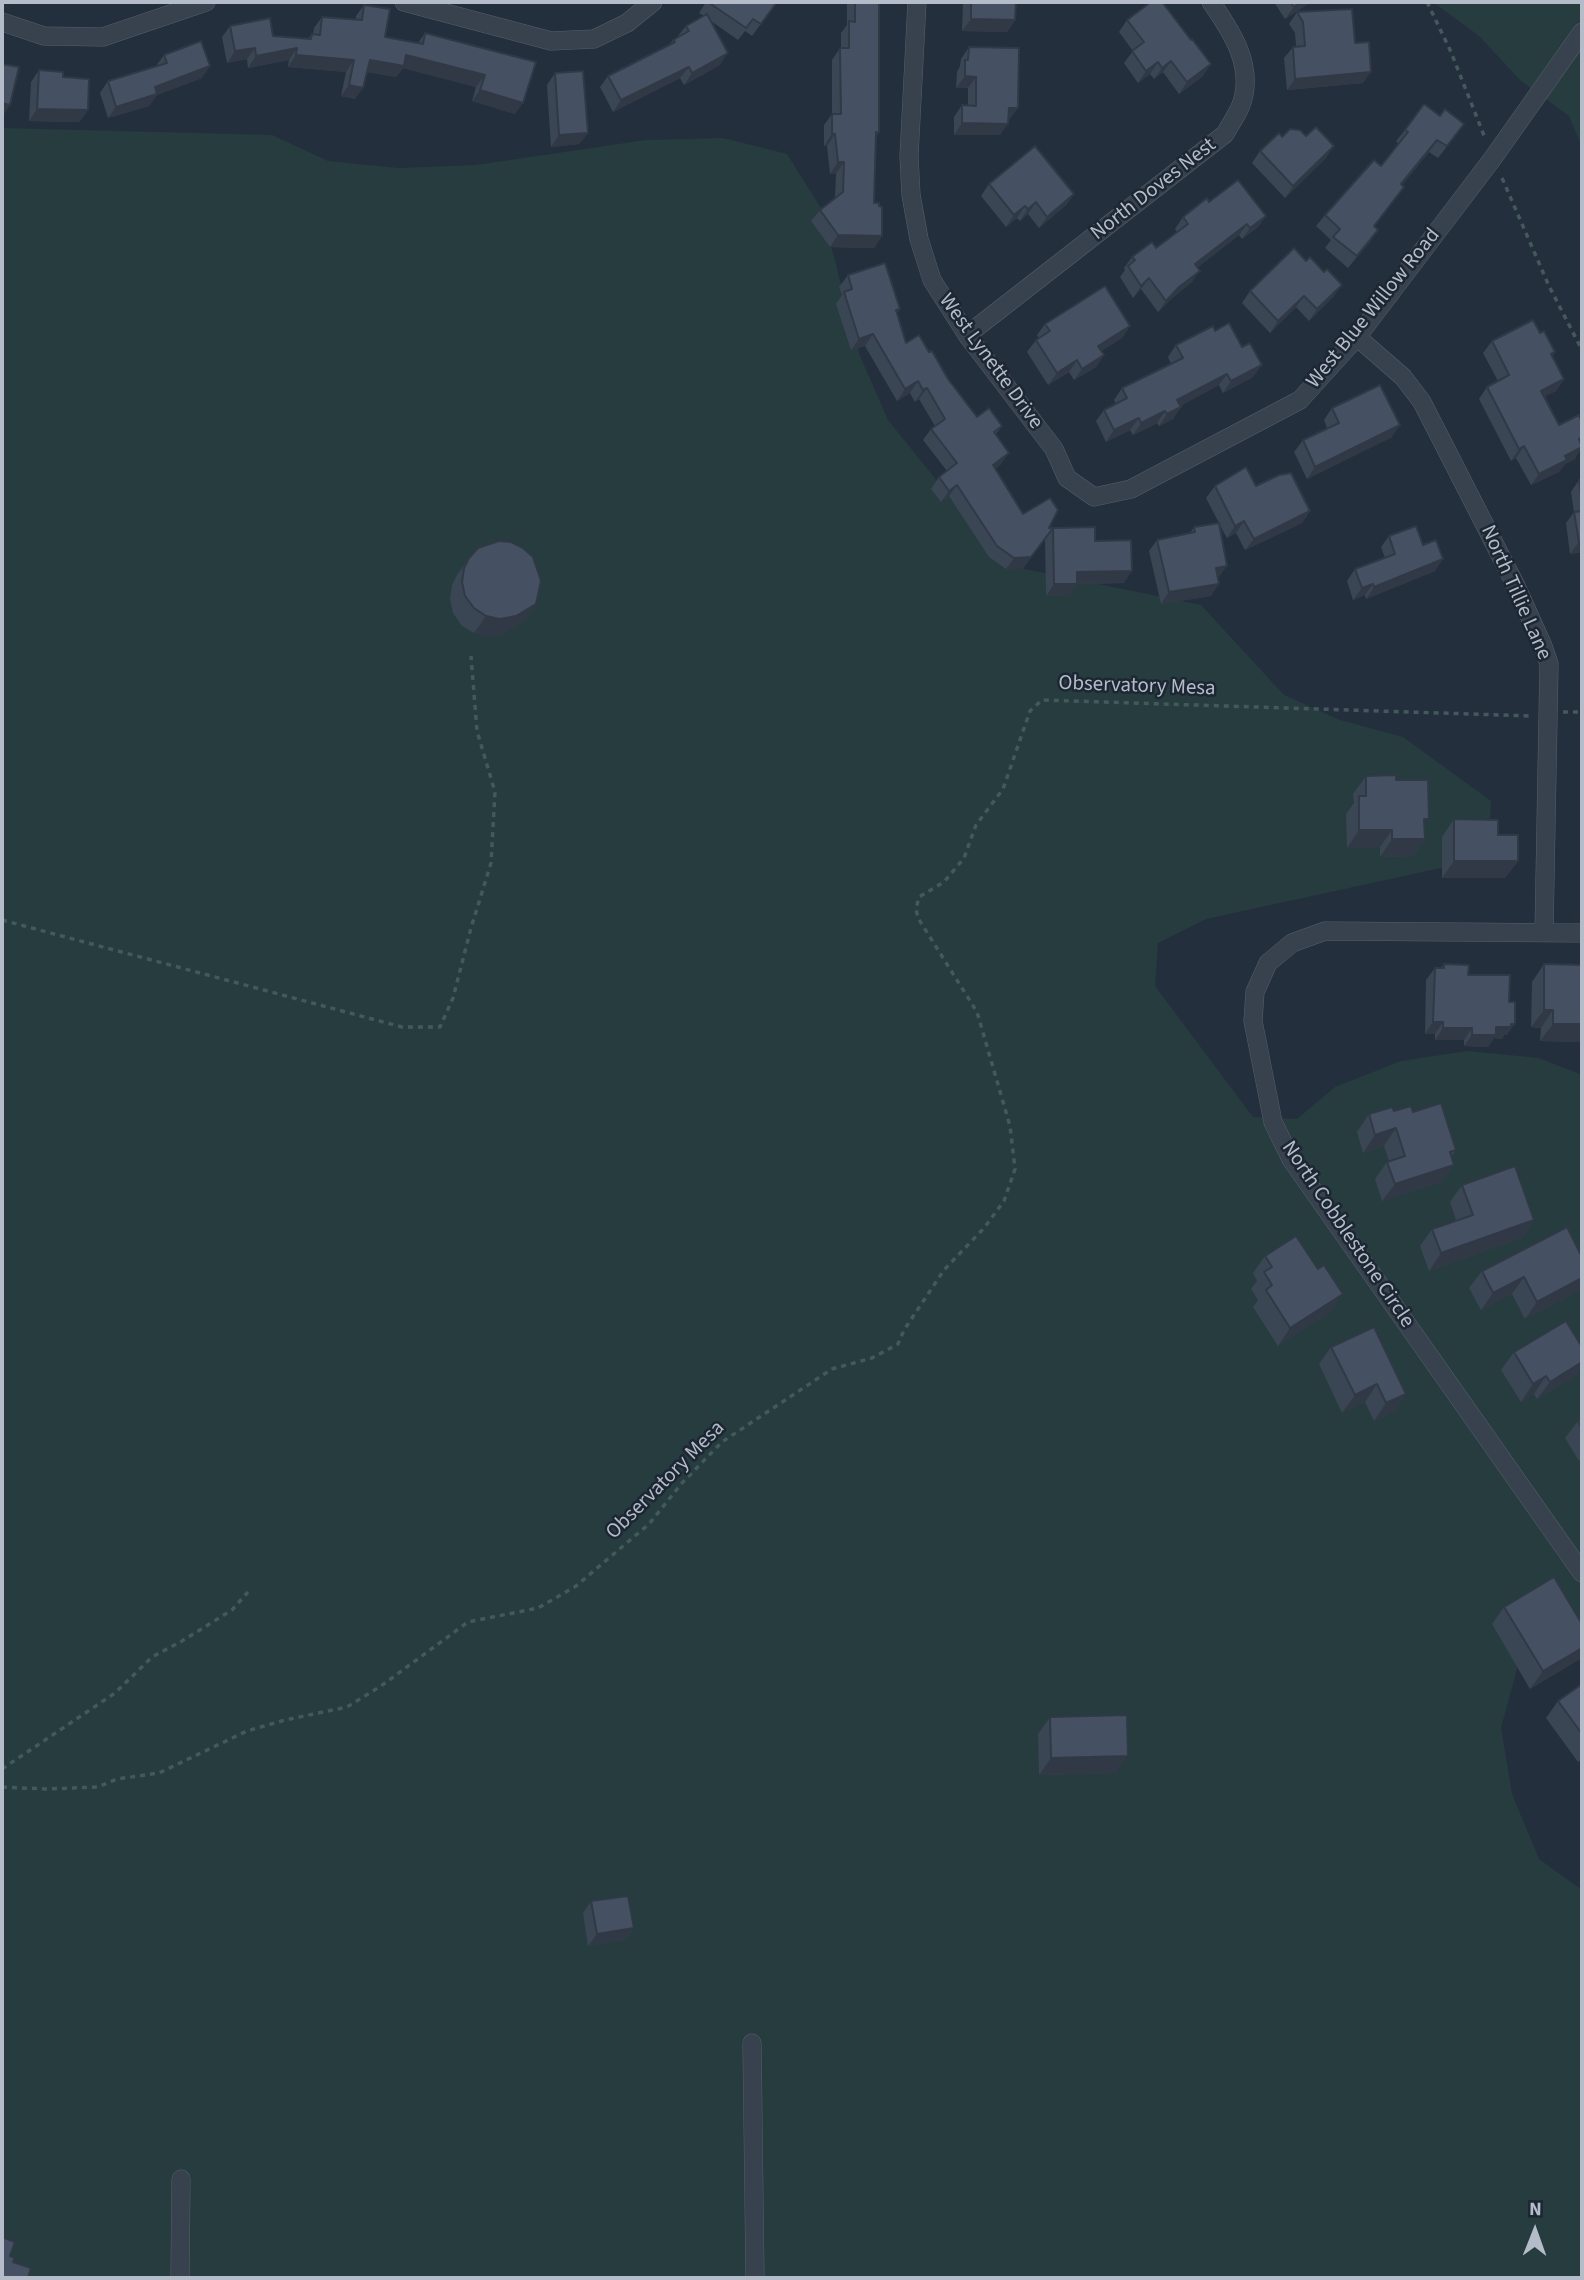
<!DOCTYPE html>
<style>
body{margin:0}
#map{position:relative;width:1584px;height:2280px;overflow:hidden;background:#242f3e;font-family:"Source Sans 3",sans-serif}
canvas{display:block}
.frame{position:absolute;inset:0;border:4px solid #b4bcc9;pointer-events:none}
.north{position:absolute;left:1500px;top:2196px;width:70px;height:70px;-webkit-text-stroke:5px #1d2633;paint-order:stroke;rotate:1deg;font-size:19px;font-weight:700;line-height:28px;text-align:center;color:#b4bcc9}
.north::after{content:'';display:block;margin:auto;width:24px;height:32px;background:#b4bcc9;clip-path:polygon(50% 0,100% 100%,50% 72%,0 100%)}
</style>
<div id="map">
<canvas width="1584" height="2280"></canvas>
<div class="frame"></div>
<div class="north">N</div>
</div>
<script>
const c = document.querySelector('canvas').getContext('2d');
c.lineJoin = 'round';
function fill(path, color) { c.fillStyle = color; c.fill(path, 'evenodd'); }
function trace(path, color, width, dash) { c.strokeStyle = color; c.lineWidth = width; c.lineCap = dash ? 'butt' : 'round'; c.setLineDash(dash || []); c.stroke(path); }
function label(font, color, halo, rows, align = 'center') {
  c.font = font + ' "Source Sans 3",sans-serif'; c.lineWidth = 5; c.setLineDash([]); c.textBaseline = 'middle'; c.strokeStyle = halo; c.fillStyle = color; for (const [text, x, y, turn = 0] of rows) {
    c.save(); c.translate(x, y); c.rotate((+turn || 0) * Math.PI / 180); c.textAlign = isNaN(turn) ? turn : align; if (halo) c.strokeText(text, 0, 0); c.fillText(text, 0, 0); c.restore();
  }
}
fill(new Path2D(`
 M1433,2h149v145l-13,-31 -48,-35 -42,-45z
 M2,128l270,7 56,26 71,7 77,-3 170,-25 77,-2 64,16 34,54 39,148 28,64 117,145 196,40 83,90 56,25 63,17 88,64 -2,43 -48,24 -235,51 -48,24 -3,43 98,131 44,2 38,-32 66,-26 67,-10 71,7 43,17v567l-64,24 -17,62 11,66 27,65 43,31v388h-1580z`), '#263c3f');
const minor = new Path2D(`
 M404,2l147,39 43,-2 33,-16 26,-21
 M917,2l-8,154 2,39 8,44 13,41 35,55 87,114 13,29 27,19 37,-8 169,-89 57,-63 136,-179 89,-126
 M2,22l42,14 59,1 103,-35
 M967,335l258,-201c5,-9 12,-19 16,-29 14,-38 -9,-73 -30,-103
 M1357,337l46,40 19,25 93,182 28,62 6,18 -5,268
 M1582,933l-257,-2 -33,12 -24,20 -13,29 -2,29 20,101 18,37 291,414
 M752,2043l3,235
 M180,2278l1,-99`);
trace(minor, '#565f6c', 19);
trace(new Path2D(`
 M1427,2l24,50 34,86
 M1502,178l47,108 33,64
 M1563,712h19
 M2,920l400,107h38l13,-29 18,-70 20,-65 4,-71 -18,-61 -6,-75
 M2,1769l113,-76 37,-36 30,-16 50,-31 16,-18
 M2,1787l44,2 52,-2 19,-8 42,-6 88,-42 38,-11 62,-13 34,-21 87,-64 70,-14 38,-22 73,-62 33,-41 40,-41 110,-73 40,-11 26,-14 6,-14 40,-60 40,-42 20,-27 11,-32 -5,-43 -33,-114 -59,-94 -2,-9 3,-12 25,-15 20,-24 12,-33 27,-36 27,-78 12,-11 490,16`), '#44595c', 3.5, [5, 5]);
trace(minor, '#38414e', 18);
fill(new Path2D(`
 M706,2h71l-25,34 -7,-5 -7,9 -27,-19 9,44 -36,20 -4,-7 -67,34 -13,-25 8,-11 62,-32 3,-4 4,-3 9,-11 18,-10 -5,-3z
 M847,2h32v130l-4,6 -1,65 8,33 -8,12 -44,-1 -19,-26 9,-11 15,-12 1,-24h-6l-3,-28h-3v-21l8,-11v-54l8,-12h1v-15l6,-8z
 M963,2h53l-1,18 -8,12 -45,-1z
 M1274,2h37l-26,17z
 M364,5l21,32 33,6 7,-10 111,29 -21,52 -43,-13 4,-14 -73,-19 -7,9 -29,-5 -12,27 -14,-3 5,-24 -58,-5 1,-7 -41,8 -1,-9 -20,4 -5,-26 8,-11 43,10 35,3 4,-5h1l1,-6 8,-11 34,3v-4z
 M1297,12l58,31 8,40 -76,7 -3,-32 9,-11 3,-1 -1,-13 -6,-9z
 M1127,20l76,56 -24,18 -16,-22 -9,7 -4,-5 -12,9 -14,-20 9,-12 -14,-19z
 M969,47l40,73h-1l-8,15h-46v-18l8,-12h6v-17h-12l1,-16 3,-6 1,-7z
 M164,55l38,23 -45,17 -8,11 -41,12 -8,-25 8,-12 48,-15z
 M39,70l24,7 25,33 -9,12 -50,-1 2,-39z
 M555,73l33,60 -9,11 -28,3 -4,-62z
 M1405,130l51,5 -18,23 -9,-6 -27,33 2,2 -30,39 -4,16 -22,26 -23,-20 6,-8 -15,-14 9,-11 56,-49 18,-22 -3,-3z
 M1282,137l44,21 -41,40 -33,-35 8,-12z
 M989,184l85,10 -8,11 -27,23 -11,-14 -8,7 -3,-3 -11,9 -25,-31z
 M1209,202l57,14 -8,11 -16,12 -3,-4 -41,32 -6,15 -21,17 -13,13 -17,-23 -8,9 -13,-21 5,-7 -1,-2 8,-11 24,-9 21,-16 -2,-3 8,-12z
 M848,275l52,34 -3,4 9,30 23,9 19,27 29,38 25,9 -6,8 5,30 -6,5 28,100h-17l-17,-12 -40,-61 -8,6 -10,-13 8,-12 8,-6 -24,-31 8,-11 4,-3 -16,-27 -4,3 -5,-9 -13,8 -32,-55 -14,4 -15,-46 6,-9 -3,-8z
 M1250,291l84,5 -25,25 -13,-14 -26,26 -28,-30z
 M1045,324l85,2 -8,12 -21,13 3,4 -8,12 -22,13 -5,-8 -21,13 -21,-33 9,-12 3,-2 -2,-3z
 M1215,331l38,46 -30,16 -4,-8 -39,21 -7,13 -14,7 -2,-3 -24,12 -3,-5 -24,12 -10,-21 8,-11 12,-6 -2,-4 8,-12 49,-24 -3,-7 8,-12z
 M1540,333l15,19 -3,4 12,23 -8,12 -11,5 14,29 22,19 -6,15 -10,5 -6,8 -28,13 -15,-27 -5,3 -32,-62 8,-12 11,-6 -15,-28 9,-12z
 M1332,408l60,29 -85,42 -13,-27 9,-12 24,-12 -3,-8z
 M1579,480h3v72l-12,2 -4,-31 8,-11 -3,-20z
 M1215,486h41l54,25 -8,12 -57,27 -9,-17 -9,5 -8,-14v53l-1,1 -7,18 -50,8 -12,-53 8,-11 33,-7 4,-6 25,-4 -13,-25z
 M1053,528l42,13 29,42 -47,1 -8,11 -23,1 -1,-57z
 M1389,536l34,9 12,26 -69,28 -1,-4 -12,5 -6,-19 8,-12 30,-11 -4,-11z
 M469,558l67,46 -12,17 -20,13 -16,3 -14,-4 -12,-7 -9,-13 -3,-14 2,-14 5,-10z
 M1366,776l30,4 29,45v14l-12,17 -33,1v-10l-33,1 -1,-34 8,-11 -1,-9z
 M1454,819l44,16 20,26 -13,17h-63v-41z
 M1444,964l24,11 39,60h-3l-2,4 -8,-1 -6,9 -24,-1v-6h-29v-6h-10l1,-54 9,-12h6z
 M1544,964l38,78 -42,-1 1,-13 -10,-1 1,-45z
 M1394,1111l19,1 43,38 -5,7 -9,25 -60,19 -7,-22 12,-17 2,-1 -5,-15 -21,7 -6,-21 12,-18z
 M1462,1185l72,35 -12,18 -93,33 -9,-25 12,-17 24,-9 -6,-18z
 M1567,1227l12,64 -54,28 -13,-25 -31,16 -12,-22 13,-17z
 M1265,1256l66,56 -53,34 -25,-39 5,-7 -7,-11 6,-8 -4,-8z
 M1331,1347l75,47 -12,18 -20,9 -9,-19 -23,11 -23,-49z
 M1514,1352l63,23 -40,24 -3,-5 -13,8 -20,-32z
 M1582,1418v41l-3,2 -14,-23 13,-17z
 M1504,1607l76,52 -50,30 -38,-65z
 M1582,1684v75l-4,3 -32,-44 12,-17z
 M1050,1717l66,56 -77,2 -1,-41z
 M591,1901l43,27 -9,12 -37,6 -5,-33z`), '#3b4654');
fill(new Path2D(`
 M1301,2h10l-26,17 9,-12z
 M971,19l44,1 -8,12 -45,-1z
 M255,48l-8,11 -20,4 8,-12z
 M297,48l-8,12 -41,8 8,-12z
 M728,53l-8,12 -36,20 8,-12z
 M296,55l58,5 -8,12 -58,-5z
 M406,55l79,20 -9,12 -73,-19 -7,9 -34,-6 8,-11z
 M1171,61l-8,11 -9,7 8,-11z
 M1158,62l-8,12 -12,9 8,-12z
 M1211,64l-8,12 -24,18 8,-12z
 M210,66l-8,12 -45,17 -8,11 -41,12 8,-11 39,-20z
 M689,67l-9,11 -67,34 8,-12z
 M1371,72l-8,11 -76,7 8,-11z
 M965,76l11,1 -8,11h-12z
 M349,85l14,3 -8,11 -14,-3z
 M480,90l43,13 -8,11 -43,-13z
 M2,103l8,2 -8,12z
 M1009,108h9l-9,12h-9z
 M37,109l51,1 -9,12 -50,-1z
 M962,123l46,1 -8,11h-46z
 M588,133l-9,11 -28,3 8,-12z
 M832,134h3l-8,12h-3z
 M1437,140l-8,12 -36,44 8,-12z
 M1334,146l-8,12 -41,40 8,-12z
 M838,162h6l-8,12h-6z
 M1074,194l-8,11 -27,23 8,-11z
 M1036,202l-8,12 -8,7 8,-12z
 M1025,206l-8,12 -11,9 8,-12z
 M1266,216l-8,11 -16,12 8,-11z
 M1247,224l-8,11 -52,41 8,-12z
 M1378,230l-8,12 -22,26 9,-12z
 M838,235l44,1 -8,12 -44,-1z
 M1200,271l-8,11 -21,17 -13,13 8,-11 13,-14z
 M1149,278l-8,11 -8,9 8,-12z
 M1342,285l-8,11 -25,25 8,-12z
 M1304,296l-8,11 -26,26 8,-12z
 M1130,326l-8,12 -32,20 8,-12z
 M873,334l-8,12 -14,4 8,-11z
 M1104,355l-8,12 -22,13 8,-11z
 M1077,360l-8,12 -21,13 9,-12z
 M1262,365l-9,12 -30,16 8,-12z
 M1227,374l-8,11 -50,27 8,-12z
 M1564,379l-8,12 -23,11 8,-11z
 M918,381l-8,12 -13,8 8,-12z
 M927,388l-8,11 -4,3 8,-12z
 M1181,407l-8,12 -14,7 8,-12z
 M1165,411l-8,12 -24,12 8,-12z
 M1139,418l-9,12 -24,12 8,-12z
 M1400,425l-8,12 -85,42 8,-12z
 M1524,446l-8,12 -5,3 8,-12z
 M1582,447l-7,12 -10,5 -6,8 -28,13 8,-11 26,-18z
 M1009,453l-8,11 -16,13 8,-12z
 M957,485l-8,11 -8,6 8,-11z
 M1310,511l-8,12 -57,27 9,-11z
 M1244,521l-8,12 -9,5 8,-12z
 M1053,528l-30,41h-17l8,-11z
 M1579,542h3v10l-12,2z
 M1443,559l-8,12 -69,28 8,-12z
 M1227,566l-8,11 -11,3 8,-12z
 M1132,571l-8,12 -55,1 8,-12z
 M1054,584h23l-8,11 -23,1z
 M1219,584l-8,12 -50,8 8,-12z
 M1373,584l-8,11 -12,5 9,-12z
 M536,604l-12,17 -20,13 -16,3 -14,-4 12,-17z
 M1359,830h33l-12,17 -33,1z
 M1392,839h33l-12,17 -33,1z
 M1454,861h64l-13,17h-63z
 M1544,1010h9l-12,18 -10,-1z
 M1433,1022h10l-8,12h-10z
 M1511,1024h4l-8,11h-3l-2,4 -8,-1 -6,9 -24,-1 8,-11 24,-8z
 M1553,1024h29v18l-42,-1z
 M1443,1028h29l-8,12h-29z
 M1396,1128l-12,18 -21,7 12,-18z
 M1454,1165l-12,17 -60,19 13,-17z
 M1534,1220l-12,18 -93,33 12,-18z
 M1524,1277l-12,17 -31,16 12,-17z
 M1582,1278v9l-3,4 -54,28 12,-17z
 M1343,1294l-12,18 -53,34 12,-18z
 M1582,1362v5l-5,8 -40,24 13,-17z
 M1546,1376l-12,18 -13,8 12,-18z
 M1377,1384l-12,18 -23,11 13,-18z
 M1406,1394l-12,18 -20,9 12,-18z
 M1582,1648v9l-2,2 -50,30 13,-18z
 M1128,1756l-12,17 -77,2 12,-17z
 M634,1928l-9,12 -37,6 9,-12z`), '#303945');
const building = new Path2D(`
 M708,2h69l-16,22 -8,-5 -7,9z
 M855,2h24v130h-3l-2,71h5v3l3,1v29l-44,-1 -18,-25 23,-18 1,-30h-6l-3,-28h-3v-20h9l-1,-66h9v-27l6,1z
 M971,2h45l-1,18 -44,-1z
 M1151,2h11l29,38 1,-1 19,25 -24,18 -16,-21 -9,7 -4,-6 -12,9 -14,-20 12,-9 -17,-22z
 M1290,2h11l-7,5z
 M364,5l26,4 -5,28 38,7 2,-11 111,29 -13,41 -43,-13 5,-15 -79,-20 -2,11 -34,-6 -7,28 -14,-3 5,-25 -58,-5 1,-7 -41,8 -1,-8 -20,3 -5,-25 40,-8 3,18 38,3 1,-5 8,1 2,-18 40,3z
 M1352,9l3,34 14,-1 2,30 -76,7 -2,-32 12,-1 -2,-24 -6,-10z
 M707,14l21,39 -36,20 -3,-6 -68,33 -13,-24 67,-34 -2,-2 16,-9 -3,-5z
 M201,41l9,25 -55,21 2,7 -41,13 -8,-26 59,-18 -3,-8z
 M969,47l50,1 -1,60h-9l-1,16 -46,-1v-18l14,1v-29l-11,-1v-16h3z
 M2,64l17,3 -9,38 -8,-2z
 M39,70l24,2v5l26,2 -1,31 -51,-1z
 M583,71l5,62 -29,2 -4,-62z
 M1424,104l16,12 5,-7 19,15 -17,22 -10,-6 -36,44 3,3 -30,39 4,4 -21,26 -24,-19 7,-8 -15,-14 49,-55 7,6 27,-34 -3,-2z
 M1316,127l18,19 -41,40 -33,-35 19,-18 3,4 8,-8 10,1 6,6z
 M1035,146l39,48 -27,23 -11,-15 -8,7 -3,-3 -11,9 -25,-31z
 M1238,180l28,36 -16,12 -3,-4 -52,40 5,7 -21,16 -13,14 -17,-23 -8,8 -13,-20 7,-6 -3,-3 20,-15 4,6 32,-24 -5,-7 24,-19 2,4z
 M1294,248l12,13 4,-4 14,15 3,-3 15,16 -25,24 -13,-13 -26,25 -28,-30z
 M885,263l15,46 -4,1 10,33 13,-8 10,17 3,-1 16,28 29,38 12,-9 13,18 -8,6 15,21 -16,12 30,49 27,-16 8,12 -9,18h4l-22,29 -17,1 -17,-12 -40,-61 -8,6 -10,-14 18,-14 -26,-34 14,-10 -18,-31 -4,2 -5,-9 -13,8 -32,-55 -14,5 -15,-47 8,-3 -4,-14z
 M1105,286l25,40 -32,20 6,9 -22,14 -5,-9 -20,13 -21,-33 14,-9 -5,-7z
 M1533,320l7,13 4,-2 11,21 -4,2 13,25 -23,12 18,34 20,-10 3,7v15l-3,2 3,8 -17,9 2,4 -28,14 -15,-28 -5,3 -32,-62 22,-12 -17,-34z
 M1229,323l13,24 8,-4 12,22 -31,16 -4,-7 -50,26 4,7 -14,7 -2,-3 -24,12 -2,-5 -25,12 -10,-20 23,-12 -5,-10 61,-30 -7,-13 37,-19 2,5z
 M1380,385l20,40 -85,42 -12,-27 36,-17 -7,-15z
 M1246,467l10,19 23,-11 12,-2 19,38 -56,28 -10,-18 -9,5 -20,-40z
 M1579,480h3v21z
 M1582,511v31h-3l-5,-30z
 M1219,523l8,43 -11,2 3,16 -50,8 -12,-52 38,-8 -1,-5z
 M1416,526l7,19 13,-5 7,19 -69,28 -1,-3 -11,4 -7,-19 40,-15 -6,-18z
 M1095,527v14l36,-1 1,31 -55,1v12h-23l-1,-56z
 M499,541l12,1 12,6 10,9 8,24 -5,23 -20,12 -16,3 -14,-3 -12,-8 -9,-12 -3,-14 2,-14 5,-10 9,-10z
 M1396,775v5h32l1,39h-5l1,20h-33v-9h-33v-34h7v-20z
 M1454,819l44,1v15h20v26h-64z
 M1444,964l25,1 -1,10h42l-1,27h6v22h-4v3h-15v8h-24v-7h-29v-6h-10l2,-54h9z
 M1544,964l38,1v59h-29v-14h-9z
 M1441,1103l15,47 -6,2 4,13 -59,19 -8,-22 18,-6 -9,-28 -21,7 -6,-21 23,-7 2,4 17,-5 2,6z
 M1515,1166l19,54 -93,33 -9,-24 41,-14 -11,-30z
 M1567,1227l15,30v21l-45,24 -13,-25 -31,16 -11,-22z
 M1296,1236l22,33 6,-4 19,29 -53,34 -24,-38 6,-5 -8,-13 8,-5 -7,-11z
 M1566,1321l16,26v15l-32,20 -4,-6 -13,8 -19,-32z
 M1374,1327l32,67 -20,9 -9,-19 -22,11 -24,-48z
 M1582,1418v11l-4,-8z
 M1554,1577l28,47v24l-39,23 -39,-64z
 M1582,1684v50l-24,-33z
 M1127,1715l1,41 -77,2 -1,-41z
 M628,1896l6,32 -37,6 -6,-33z
 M2,2237l13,5 -5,14 5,2 -2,4 18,6 -3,10h-26z`);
fill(building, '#455162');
trace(building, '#303945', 2);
label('21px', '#b4bcc9', '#1d2633', [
 ["North Doves Nest",1154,190,-38],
 ["West Blue Willow Road",1374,309,-51],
 ["West Lynette Drive",990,362,54],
 ["North Tillie Lane",1515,593,66],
 ["Observatory Mesa",1137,687,2],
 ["North Cobblestone Circle",1347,1235,56],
 ["Observatory Mesa",666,1481,-45]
]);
</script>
